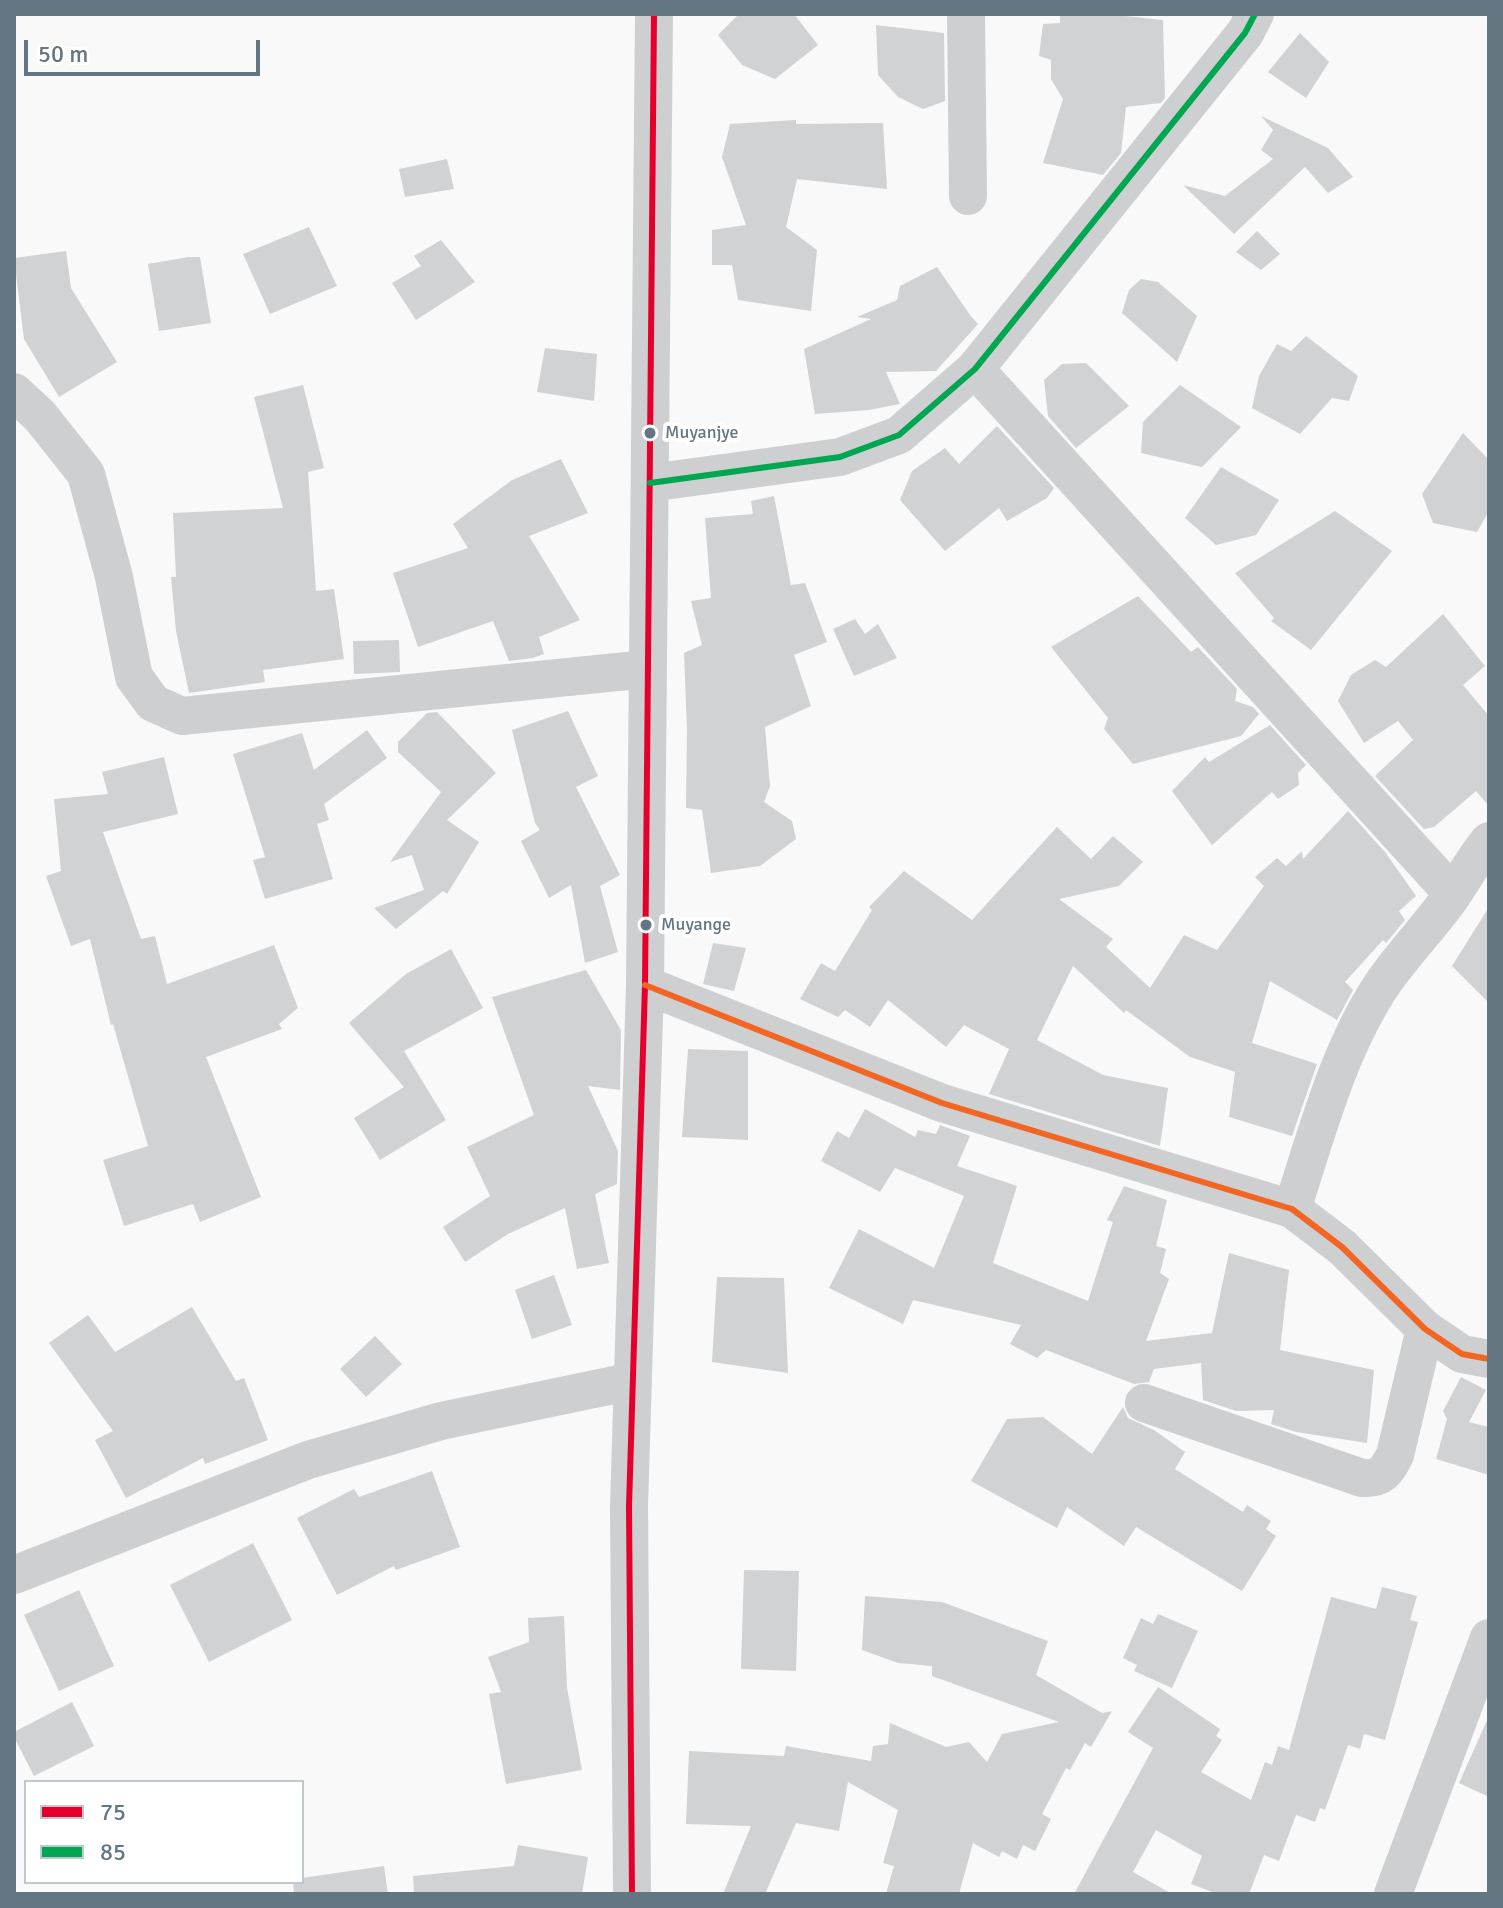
<!DOCTYPE html>
<style>
body{margin:0}
#map{position:relative;width:1503px;height:1908px;overflow:hidden;background:#f9f9f9;font-family:Signika,sans-serif}
canvas{display:block}
.frame{position:absolute;inset:0;border:16px solid #657683;pointer-events:none}
.legend{position:absolute;left:24px;top:1780px;width:280px;height:104px;box-sizing:border-box;background:#fff;border:2px solid #c1c8cd;margin:0;padding:10px 14px;list-style:none;font-size:24px;color:#657683}
.legend li{display:flex;align-items:center;gap:16px;height:40px}
.legend b{width:40px;border:2px solid #c1c8cd}
.scale{position:absolute;left:24px;top:40px;width:236px;height:36px;box-sizing:border-box;border:4px solid #657683;border-top:0;padding-left:10px;font-size:24px;line-height:28px;white-space:nowrap;color:#657683;-webkit-text-stroke:6px #fff;paint-order:stroke}
</style>
<div id="map">
<canvas width="1503" height="1908"></canvas>
<div class="frame"></div>
<ul class="legend">
<li><b style="height:10px;background:#e4002b"></b>75</li>
<li><b style="height:10px;background:#00a651"></b>85</li>
</ul>
<div class="scale">50 m</div>
</div>
<script>
const c = document.querySelector('canvas').getContext('2d');
c.lineJoin = 'round';
function fill(path, color) { c.fillStyle = color; c.fill(path, 'evenodd'); }
function trace(path, color, width, dash) { c.strokeStyle = color; c.lineWidth = width; c.lineCap = dash ? 'butt' : 'round'; c.setLineDash(dash || []); c.stroke(path); }
function label(font, color, halo, rows, align = 'center') {
  c.font = font + ' Signika,sans-serif'; c.lineWidth = 8; c.setLineDash([]); c.textBaseline = 'middle'; c.strokeStyle = halo; c.fillStyle = color; for (const [text, x, y, turn = 0] of rows) {
    c.save(); c.translate(x, y); c.rotate((+turn || 0) * Math.PI / 180); c.textAlign = isNaN(turn) ? turn : align; if (halo) c.strokeText(text, 0, 0); c.fillText(text, 0, 0); c.restore();
  }
}
fill(new Path2D(`
 M739,14h55l24,31 -43,34 -33,-14 -24,-30z
 M1060,14h46l57,6 2,78 -4,5 -35,4 -5,46 -18,22 -60,-12 20,-64 -12,-20v-19l-12,-4 4,-32 17,-1z
 M876,25l68,8 1,68 -22,8 -25,-12 -20,-22z
 M1300,33l29,29 -23,36 -38,-26z
 M1261,116l67,32 25,29 -25,16 -23,-26 -71,67 -51,-49 42,11 48,-37 -12,-9 12,-20z
 M796,120v4l87,-1 4,66 -90,-10 -11,48 31,23 -6,61 -73,-11 -6,-35h-20v-35l34,-5 -24,-68 8,-33z
 M447,159l7,30 -49,8 -6,-28z
 M309,227l28,59 -67,28 -27,-60z
 M1257,231l23,23 -19,16 -25,-18z
 M441,240l34,42 -59,38 -24,-37 29,-17 -7,-10z
 M66,251l5,37 46,74 -58,35 -35,-58 -10,-81z
 M189,257h11l11,66 -52,8 -11,-67z
 M937,267l33,48 8,9 -42,47 -50,1 14,32 -31,6 -54,4 -11,-65 67,-30 -14,-2 40,-17 3,-14z
 M1141,279l17,3 39,34 -20,46 -55,-49 7,-23z
 M1306,336l52,40 -9,25 -17,-3 -32,36 -48,-26 7,-32 18,-32 14,7z
 M545,348l52,6 -3,47 -57,-9z
 M1086,363l43,43 -53,42 -28,-32 -4,-36 18,-16z
 M303,385l21,83 -16,4 8,119 18,-2 10,70 -81,11 2,12 -76,11 -13,-62 -5,-54h5l-3,-64 110,-5 -29,-111z
 M1180,385l61,42 -39,40 -61,-14 2,-31z
 M997,426l57,62 -7,10 -40,23 -8,-13 -54,43 -45,-51 12,-29 33,-23 14,16z
 M1463,433l26,27v51l-12,21 -44,-9 -11,-29z
 M561,459l27,54 -59,23 51,84 -41,17 5,17 -11,4 -24,3 -16,-40 -75,26 -25,-74 75,-25 -15,-24 59,-44z
 M1221,467l58,33 -23,35 -40,10 -31,-27z
 M774,496l17,89 14,-2 22,59 -33,13 17,51 -46,21 5,59 -6,16 28,19 4,18 -36,27 -49,7 -9,-63 -16,-2 1,-78 -3,-77 18,-8 -11,-44 20,-3 -6,-80 48,-4 -2,-13z
 M1335,511l57,40 -81,99 -40,-29 3,-3 -39,-45z
 M1138,596l53,56 7,-5 39,42 -2,12 18,6 6,7 -18,22 -108,28 -29,-35 4,-11 -57,-71z
 M1443,614l42,52 -22,19 26,31v90l-13,-15 -42,36 -10,2 -49,-53 38,-36 -15,-19 -34,22 -26,-42 13,-26 24,-15 11,7z
 M855,619l10,15 13,-10 19,34 -43,18 -21,-47z
 M399,640l1,32 -46,2 -1,-33z
 M568,711l30,65 -22,11 44,88 -20,11 18,66 -33,11 -14,-78 -22,13 -28,-57 19,-11 -5,-7 -23,-93z
 M437,712l59,61 -49,47 32,22 -32,52 -4,-3 -47,38 -22,-21 50,-18 -12,-35 -22,7 51,-70 -43,-40v-10l29,-29z
 M1270,725l36,40 -8,8 1,12 -21,14 -6,-7 -60,53 -40,-54 33,-34 4,5z
 M367,730l20,28 -63,46 5,16 -12,4 16,55 -68,20 -12,-39 12,-3 -32,-103 69,-21 12,37z
 M164,757l14,57 -75,18 38,107 14,-3 12,48 107,-39 24,63 -19,16 3,5 -76,28 55,140 -61,25 -7,-18 -69,22 -21,-66 45,-14 -35,-122 -2,1 -21,-86 -19,7 -25,-70 15,-5 -7,-72 54,-5 -6,-22z
 M1348,811l37,41 31,44 -17,15 6,9 -19,23 -3,-3 -38,42 8,8 -16,30 -67,-39 -18,62 65,21 -25,72 -63,-19 6,-45 -45,-15 -64,-47 -2,3 -51,-47 -36,74 66,35 65,13 -8,58 -171,-52 20,-45 -45,-24 -18,22 -58,-47 -18,27 -25,-17 -7,7 -38,-18 21,-36 14,8 37,-61 -3,-3 35,-36 68,49 85,-93 34,32 22,-23 30,26 -24,24 -60,13 54,40 -7,8 44,41 34,-53 33,15 47,-64 -9,-9 22,-19 9,8 16,-15 1,8z
 M1489,907v96l-37,-37z
 M713,943l33,5 -12,43 -31,-7z
 M451,949l32,59 -79,43 42,69 -66,40 -26,-42 50,-31 -55,-64 57,-49z
 M586,970l35,60 -1,60 -32,-4 30,65 -1,33 -22,10 14,69 -32,6 -12,-61 -57,26 -43,28 -22,-35 47,-31 -23,-49 67,-32 -42,-118z
 M688,1049l60,2v89l-66,-3z
 M865,1109l50,28 3,-7 18,4 4,-9 30,11 -13,30 60,20 -24,77 95,38 25,-79 -6,-2 17,-34 43,14 -11,46 10,3 -6,24 9,6 -23,62 66,-8 17,-80 60,17 -9,80 94,20 -7,73 -71,-11 -25,-8 3,-14 -38,1 -33,-11 -2,-37 -47,6 -5,13 -15,2 -88,-34 -9,8 -27,-14 11,-19 -108,-25 -10,24 -74,-36 30,-59 75,39 30,-72 -69,-28 -15,24 -59,-31 16,-30 12,7z
 M554,1275l18,50 -40,14 -17,-49z
 M717,1277l67,1 4,95 -76,-11z
 M192,1307l44,74 8,-3 24,62 -63,24 -2,-6 -77,40 -31,-58 18,-9 -64,-88 39,-28 27,37z
 M375,1336l27,28 -36,33 -26,-28z
 M1461,1377l25,13 -17,32 20,5v48l-53,-16 11,-40 -4,-8z
 M1123,1407l5,11 26,12 31,22 -10,17 68,43 4,-7 24,16 -5,8 10,7 -34,55 -106,-64 -12,19 -57,-39 -10,21 -86,-47 36,-62 36,-2 49,37z
 M432,1471l28,76 -64,23 -2,-4 -57,29 -40,-77 57,-29 5,8z
 M253,1543l39,77 -83,42 -39,-77z
 M744,1570l55,1 -3,100 -55,-2z
 M1382,1587l35,9 -7,24 8,2 -33,118 -21,-6 -4,15 -12,-4 -23,65 -5,-2 -5,14 -19,-7 -17,46 -15,-6 -15,39h-31l-27,-10 11,-28 -46,-26 -23,42 39,22h-98l79,-146 -25,-16 30,-45 62,42 -4,7 6,4 -21,32 50,28 14,-38 7,3 6,-19 11,4 42,-153 45,12z
 M79,1590l35,76 -55,25 -35,-76z
 M865,1596l77,6 106,39 -12,34 66,38 10,-2 -21,36 -6,-4 -15,27 -4,-2 -24,46 9,5 -16,32 -12,-6 -6,14 -15,-8 -3,6 -26,-14 -14,51h-73l8,-28 -11,-3 15,-53 -50,-28 -9,49 -43,-8 -31,71h-42l28,-68 -65,-2 3,-73 95,5 2,-10 85,15 2,-15 15,-2 2,-21 56,24 23,-5 18,20 15,-28 57,-12 -127,-46v-10l-34,-3 -36,-13z
 M1158,1614l40,17 -26,57 -38,-17 3,-6 -14,-7 18,-40 12,6z
 M564,1616l3,72 15,82 -76,14 -17,-90 12,-2 -13,-35 41,-15 -1,-24z
 M72,1702l22,44 -60,30 -20,-39v-5z
 M1489,1716v81l-30,-14z
 M518,1845l70,12 -6,37h-168l-1,-18 101,-10z
 M384,1866l4,28h-94l-1,-12h9v-4z`), '#d0d2d3');
trace(new Path2D(`
 M966,14l2,182
 M975,369l478,525
 M14,392l26,24 46,58 28,103 20,100 19,26 29,13 465,-47
 M650,483l190,-26 59,-22 76,-66 270,-336 10,-19
 M645,985l297,118 350,106 50,38 83,82 37,25 27,5
 M1292,1209c25,-76 46,-159 91,-226 21,-30 47,-57 68,-86 13,-19 23,-38 38,-56
 M1144,1403l218,75c20,1 24,-6 33,-23l30,-126
 M14,1575l294,-115 133,-39 192,-40
 M632,1894l-3,-388 16,-521 9,-971
 M1393,1894l96,-256`), '#cecfd0', 38);
trace(new Path2D(`
 M632,1894l-3,-388 16,-521 9,-971`), '#e4002b', 6);
trace(new Path2D(`
 M650,483l190,-26 59,-22 76,-66 270,-336 10,-19`), '#00a651', 6);
trace(new Path2D(`
 M645,985l297,118 350,106 50,38 83,82 37,25 27,5`), '#f26522', 6);
for (const [x, y, r, color] of [
 [650,433,7,"#657683"],
 [646,925,7,"#657683"]
]) { const dot = new Path2D(); dot.arc(x, y, r, 0, 2 * Math.PI); c.fillStyle = color; c.fill(dot); trace(dot, '#fff', 3); }
label('18px', '#657683', '#fff', [
 ["Muyanjye",665,433],
 ["Muyange",661,925]
], 'left');
</script>
